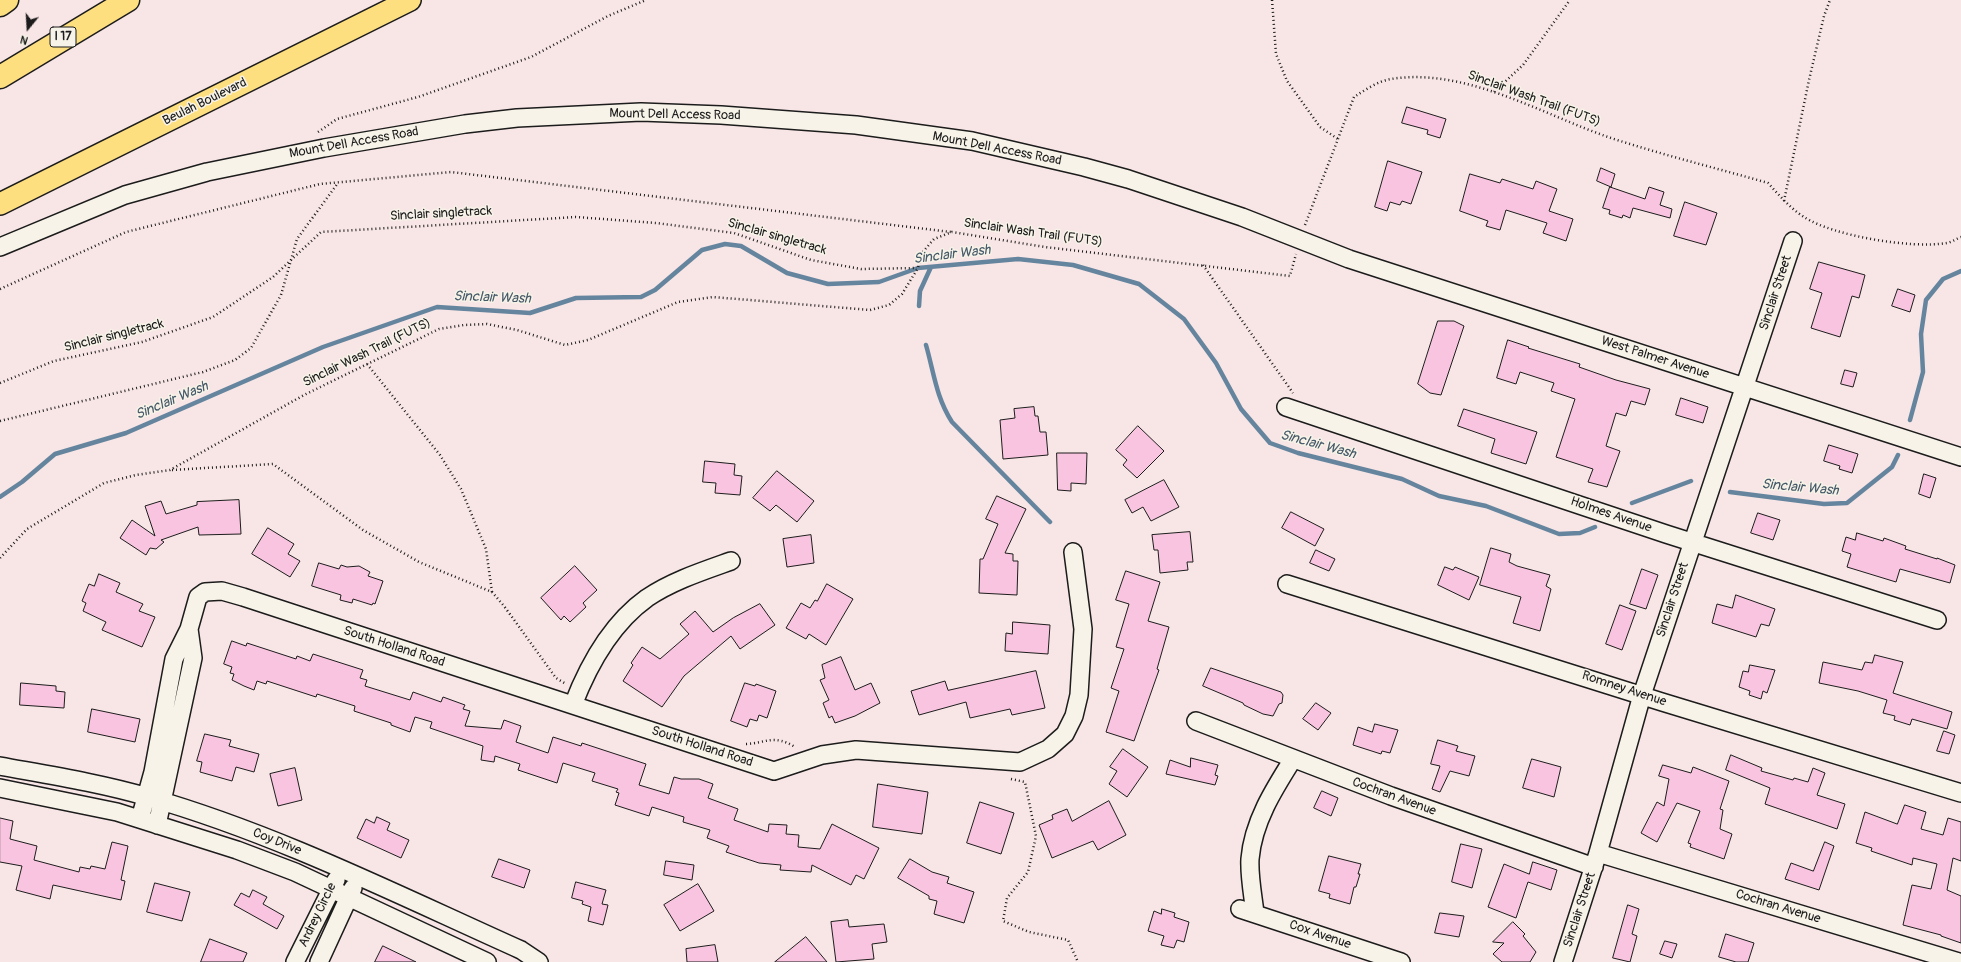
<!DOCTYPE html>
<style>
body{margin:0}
#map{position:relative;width:1961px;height:962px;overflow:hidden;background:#f8e5e5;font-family:Pangolin,sans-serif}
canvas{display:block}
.north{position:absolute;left:8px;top:8px;width:40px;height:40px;-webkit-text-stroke:3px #f7f3e8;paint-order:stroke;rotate:198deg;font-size:11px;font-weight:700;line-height:16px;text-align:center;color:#1c1c1c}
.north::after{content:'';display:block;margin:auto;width:14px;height:18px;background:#1c1c1c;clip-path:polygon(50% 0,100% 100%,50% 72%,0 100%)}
</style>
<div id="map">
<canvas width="1961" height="962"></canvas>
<div class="north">N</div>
</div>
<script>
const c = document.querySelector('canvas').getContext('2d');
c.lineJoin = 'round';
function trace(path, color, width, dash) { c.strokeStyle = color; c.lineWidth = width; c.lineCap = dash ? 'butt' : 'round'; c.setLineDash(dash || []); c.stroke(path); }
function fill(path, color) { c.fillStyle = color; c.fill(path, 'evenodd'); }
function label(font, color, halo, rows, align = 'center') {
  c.font = font + ' Pangolin,sans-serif'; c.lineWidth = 3; c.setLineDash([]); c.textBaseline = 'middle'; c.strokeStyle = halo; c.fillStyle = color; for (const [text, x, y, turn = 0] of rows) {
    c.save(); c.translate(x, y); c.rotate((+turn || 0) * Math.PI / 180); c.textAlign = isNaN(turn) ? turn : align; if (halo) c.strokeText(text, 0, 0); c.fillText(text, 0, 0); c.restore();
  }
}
trace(new Path2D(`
 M919,306l1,-15 11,-24
 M926,345c8,28 10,52 26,77l98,100
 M1910,420l13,-48 -2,-38 5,-34 17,-21 18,-8
 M1730,492l94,12 23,-1 45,-36 6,-12
 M0,497l22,-15 33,-28 71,-21 197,-86 114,-40 93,6 46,-15 65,-1 14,-7 47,-40 23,-6 16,2 46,27 41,11 51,-2 39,-14 100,-9 55,6 66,19 45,35 32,44 25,46 29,34 28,10 104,26 37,17 47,10 73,28 21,-1 15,-6
 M1632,503l59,-22`), '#65859e', 4.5);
const building = new Path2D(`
 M1407,107l39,12 -6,19 -13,-4 1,-4 -26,-7z
 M1388,161l34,11 -11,32 -9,-3 -2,4 -10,-3 -3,9 -12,-4z
 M1601,168l14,6 -4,13 -14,-6z
 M1470,174l30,9 2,-4 31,10 3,-8 21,8 -8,22 24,8 -7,22 -23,-8 4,-10 -41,-13 -6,20 -14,-4 2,-5 -28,-10z
 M1610,187l35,12 4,-12 15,5 -4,13 12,4 -2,9 -37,-10 -3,10 -7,-3 -1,3 -13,-4 1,-4 -7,-2z
 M1685,202l32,11 -11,32 -32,-9z
 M1819,262l46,13 -6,23 -7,-2 -12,41 -29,-9 11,-35 -12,-4z
 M1898,289l17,6 -5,17 -18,-6z
 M1438,321h16l10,5 -23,69 -11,-2 -12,-9z
 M1508,340l21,7 -1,1 52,16 -1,3 37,13 34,9 -5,16 -14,-4 -5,15 -10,-3 -10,33 14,5 -13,36 -19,-5 5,-13 -37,-12 19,-58 -24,-8 3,-8 -34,-11 -4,12 -19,-6z
 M1845,370l12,3 -4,14 -12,-3z
 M1681,398l27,9 -5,16 -27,-8z
 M1034,407l1,9h3l2,16h6l2,23 -45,4 -3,-39 15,-2 -1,-9z
 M1464,409l73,23 -11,32 -35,-11 4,-14 -37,-13z
 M1138,426l26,25 -27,27 -14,-13 4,-5 -11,-10z
 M1829,445l29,9 -6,19 -13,-4 1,-3 -16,-5z
 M1057,453h30l-1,31 -15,-1v8l-13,-1z
 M705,461l30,3 -1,11 8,1 -2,19 -25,-2 1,-10 -13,-1z
 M777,471l37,30 -17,21 -21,-17 -6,6 -17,-13z
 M1924,474l12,4 -6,20 -11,-4z
 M1164,480l15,27 -28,14 -8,-14 -11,6 -7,-13z
 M997,496l29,13 -21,44 8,1v7h5l-1,34 -38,-2 1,-34h3l15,-35 -12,-5z
 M239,500l2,34 -42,1 -1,-8 -37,13 3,2 -8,7 -6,-1 -4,7 -26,-17 12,-18 23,16 -10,-30 16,-5 5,13 31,-9v-3z
 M1291,512l33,17 -9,17 -33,-18z
 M1758,513l22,7 -7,20 -22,-7z
 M268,528l26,16 -6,10 12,7 -10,16 -38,-23z
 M1190,532l3,30h-6l1,8 -28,3 -2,-23h-4l-2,-15z
 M1857,533l26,8 1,-3 22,8 -1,3 32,10v-1l18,7 -5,18 -50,-14 -4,13 -49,-15 4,-13 -9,-3 4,-14 9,3z
 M811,535l3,28 -27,4 -4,-28z
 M1491,548l20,6 -2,8 8,4 33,9 -4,11 5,3 -11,42 -27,-8 8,-26 -41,-12z
 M1316,550l19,9 -6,12 -19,-8z
 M319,563l20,6 2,-4 6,2 12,-1 11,6 -2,4 15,5 -8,23 -2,-1 -1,2 -19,-6 -1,4 -12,-3 1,-5 -29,-9z
 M575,566l22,24 -14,13 3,4 -16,15 -6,-6 -3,4 -20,-22z
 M1445,567l8,3 2,-3 24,10 -10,23 -31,-15z
 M1642,569l16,6 -12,34 -16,-5z
 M1126,571l34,11 -12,39 21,6 -12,42 2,1 -25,71 -28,-9 13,-41 -8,-3 13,-39 -8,-2 13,-43 -13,-4z
 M99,574l21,9 -4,9 27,12 -4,7 16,6 -13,30 -40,-17 4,-8 -23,-11 3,-8 -4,-2 7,-17 5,2z
 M827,584l26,15 -27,46 -17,-11 -3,5 -20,-11 15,-25 9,5 5,-8 2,1z
 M1736,595l39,14 -6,17 -8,-2 -5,13 -44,-14 5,-19 15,4z
 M760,604l15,21 -35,24 -9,-13 -47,40 -22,31 -39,-26 10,-16 -2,-2 11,-16 18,12 29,-25 -9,-10 15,-13 18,21 20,-14z
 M1620,605l16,6 -14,39 -16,-6z
 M1013,622l37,3 -2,29 -43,-3 1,-18 6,1z
 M232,641l14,5 1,-3 49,16 1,-3 13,5 3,-7 50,16 -3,8 7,2 -2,6 45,14 3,-8 28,10 2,-5 22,8 -2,4 7,2 -5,15 36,3 3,-9 17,6 -5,16 32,11 5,-16 28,9 1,-3 64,21 -7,21 30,9 5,-17 7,2h18l14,5 -5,14 30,11 -4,11 34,12 1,-8 18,1 -1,9 13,1 -1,12 22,2 12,-25 47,24 -15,31 -8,-4 -5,10 -39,-20 -1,7 -31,-2 1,-5 -22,-2 -33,-11 3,-6 -22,-8 3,-8 -27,-8 1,-5 -32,-10 -3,9 -34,-11 4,-12 -3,-1 2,-3 -26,-8 3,-8 -32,-10 -6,20 -39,-13 2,-6 -25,-8 -1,6 -13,-2 2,-14 -53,-18 2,-6 -17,-5 -5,15 -19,-7v-2l-37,-12 1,-5 -38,-12 -1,3 -49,-16 -1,3 -9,-3 -3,9 -10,-4 -12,-6 2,-6 -4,-1 2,-6 -8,-3z
 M1875,655l28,7 -10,31 59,19 -5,17 -35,-10 -2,6 -16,-5 1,-4 -12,-3 4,-13 -29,-9 -39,-8 4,-21 39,8 3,-8 7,1z
 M841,657l14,33 16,-7 9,20 -25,13 -20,7 -3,-7 -3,2 -6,-15 6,-3 -9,-20 5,-2 -3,-13z
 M1750,665l25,5 -8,23 -4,-2 -2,8 -12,-4 1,-4 -11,-4 4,-16 5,1z
 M1211,668l70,24 2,3 -1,8 -3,1 -6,12 -10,-2 -19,-9 -1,-2 -40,-17z
 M1036,671l9,37 -33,7 -2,-6 -40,9 -4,-16 -47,13 -8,-24 34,-10 3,9z
 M21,683l35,3v5l9,1 -1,16 -44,-3z
 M745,683l10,3 1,-2 20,7 -9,27 -8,-3 -2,6 -7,-2 -3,8 -16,-6z
 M1316,703l15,10 -13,17 -15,-11z
 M92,709l48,10 -5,23 -47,-10z
 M1375,724l23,6 -8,23 -8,-2 -1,3 -28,-9 5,-18 14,5z
 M1944,731l11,4 -6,19 -12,-3z
 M205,734l26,6 -2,6 30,8 -5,18 -18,-5 -4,14 -32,-9 2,-10 -5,-1z
 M1438,740l20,6 -2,5 19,5 -6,20 -19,-5 -10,21 -8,-3 8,-23 -9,-2z
 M1123,749l25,18 -21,30 -18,-13 8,-13 -7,-4z
 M1731,755l31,13 -1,3 32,9 1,-2 14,4 5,-14 12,5 -8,22 28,9 -8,25 -72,-25 5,-16 -44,-18z
 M1191,758l27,7 -3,10 3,1 -3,9 -49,-11 4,-14 20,7z
 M1532,759l29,8 -7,30 -31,-9z
 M1663,765l28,8 2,-6 36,14 -9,28 3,1 -3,19 12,5 -8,25 -34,-12 1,-3 -3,-1 12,-32 -23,-8 -20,39 -16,-9 16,-31 7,4 5,-27 -10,-3z
 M295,768l7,32 -24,6 -8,-32z
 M878,784l50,8 -6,42 -49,-7z
 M1322,791l16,7 -7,18 -17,-8z
 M1109,801l17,34 -28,15 -5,-9 -41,17 -13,-33 14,-6 -1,-4 15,-6 5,12z
 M980,802l34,11 -13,41 -34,-11z
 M1905,805l21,7 -5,17 22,6 5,-17 13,4v39l-8,-3 -6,32 14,6v47l-20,-7v-1l-38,-10 9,-40 19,4 6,-25 -24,-6 -1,7 -41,-14 1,-3 -16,-5 9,-31 32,12z
 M377,817l13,6 -3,7 22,10 -8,18 -44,-20 9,-19 8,4z
 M0,818l13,3 -3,18 27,7 -3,14 45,12 1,-5 10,2 1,-3 14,3 7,-27 16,4 -7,34 4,1 -4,19 -68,-15 -3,14 -34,-9 6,-24 -22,-4z
 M1825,842l9,4 -15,44 -34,-11 6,-16 22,8z
 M1461,844l21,5 -10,39 -20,-6z
 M1329,856l32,8 -3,10h2l-4,13h-2l-4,17 -21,-6 1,-4 -11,-3z
 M499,859l31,11 -6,18 -32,-11z
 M910,859l22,13 17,5 -2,6 27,9 -10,31 -30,-9 3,-13 -8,-2v-3l-31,-18z
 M666,861l28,4 -2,15 -28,-5z
 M1533,862l24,8 -6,20 -23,-8 -12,36 -28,-11 16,-43 25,10z
 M576,882l30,8 -4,14 6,1 -5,20 -15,-4 3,-14 -9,-3 1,-3 -11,-3z
 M155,883l35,9 -8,29 -35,-9z
 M698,884l16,27 -34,20 -16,-26z
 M253,890l14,7 -4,7 21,12 -7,13 -43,-24 7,-12 8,4z
 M1628,905l11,4 -7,25 5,2 -7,26 -17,-4z
 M1162,909l13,4 -1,4 15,5 -5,20 -7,-2 -3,8 -13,-3 3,-9 -16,-5 6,-20 7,3z
 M1440,913l24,3 -5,21 -24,-4z
 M848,920l1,7 35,-3 3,18 -15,2 2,15 -38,3 -5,-40z
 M1513,922l12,12 -2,2 13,16 -6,10h-28l-9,-8 11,-11 -11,-1z
 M1726,934l28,9 -6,19h-12l-17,-5z
 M806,937l21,25h-52z
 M210,939l37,14 -4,9h-42z
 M1665,941l12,3 -5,14 -12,-4z
 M715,945l3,17h-31l-1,-13z
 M383,946l33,16h-41z`);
fill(building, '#f9c4df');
trace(building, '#1c1c1c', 1);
const minor = new Path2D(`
 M0,247l125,-52 82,-23 117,-24 141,-24 52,-6 124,-6 80,3 135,10 116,16 112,26 44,12 114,38 107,42 612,198
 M1286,407l380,127 271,86
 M1287,584l375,118 299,91
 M573,705c15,-39 39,-82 74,-107 25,-17 56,-27 84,-37
 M1196,721l195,75 203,71
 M0,766c49,9 100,17 148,31 129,37 250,98 373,153l18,12
 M0,788l117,24 120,38 58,22 192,90
 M140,819l13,-47 21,-113 15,-30 9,-32 7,-5 17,-1 21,6 531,174 48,-16 34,-5 164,12 28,-13 17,-15 9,-18 5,-21 4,-66 -10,-77
 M157,825l36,-167 -4,-29
 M1598,853l361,109
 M1240,909l161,53
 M1255,913c-2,-17 -6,-37 -5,-54 3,-37 24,-70 43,-100
 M295,962l41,-82
 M319,962l34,-74
 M1563,962l35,-109 44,-158 151,-454`);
const major = new Path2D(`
 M0,204l410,-204`);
const highway = new Path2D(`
 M0,5l7,-5
 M0,77l128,-77`);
trace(minor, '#1c1c1c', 20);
trace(major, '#1c1c1c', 24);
trace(highway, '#1c1c1c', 25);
trace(new Path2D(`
 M1272,0l4,54 11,27 33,46 18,12
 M1494,92l29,-27 47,-65
 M318,132l19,-13 81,-22 113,-40 77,-41 38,-16
 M1784,201l25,-121 15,-64 6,-16
 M1305,225l49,-128c11,-7 24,-16 37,-18 75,-12 152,36 220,59 52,17 105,30 157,45 11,12 22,25 36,34 29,19 108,32 143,26 5,-1 9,-4 14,-6
 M1203,265l90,128
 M0,289l126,-57 194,-48 131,-12 500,60
 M367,364l73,91 21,34 25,60 6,43
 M0,383l54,-22 88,-19 71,-25 60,-40 48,-45 255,-15 80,6 78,10 77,27 50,9 56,-1
 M0,421l203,-49 32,-12 16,-12 30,-53 16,-56 41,-56
 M172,470l101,-6 90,66 56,32 73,30 12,14 52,72 10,6
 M0,558l27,-29 77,-46 32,-8 34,-5 134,-75 135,-66 25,-4 23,-1 30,6 48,15 23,-5 90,-38 35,-5 157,13 19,-5 13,-11 16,-26 3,-14 13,-15 18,-7 93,15 245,29 6,-22
 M746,744c20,-1 28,-10 49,3
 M1011,779l14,3 11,54 -8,36 -21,26 -4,23 26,11 39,8 10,22`), '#1c1c1c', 2.5, [1, 3]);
trace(minor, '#f7f3e8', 17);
trace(major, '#fedf80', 21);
trace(highway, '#fedf80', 22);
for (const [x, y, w] of [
 [63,37,26]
]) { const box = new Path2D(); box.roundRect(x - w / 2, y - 10, w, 20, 3); c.fillStyle = '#f7f3e8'; c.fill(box); trace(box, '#1c1c1c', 1); }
label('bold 12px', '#1c1c1c', null, [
 ["I 17",63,37]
]);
label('13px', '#1c1c1c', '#f7f3e8', [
 ["Sinclair Wash Trail (FUTS)",1534,99,20],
 ["Beulah Boulevard",205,102,-26],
 ["Mount Dell Access Road",675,115,1],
 ["Mount Dell Access Road",354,143,-10],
 ["Mount Dell Access Road",997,149,11],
 ["Sinclair singletrack",441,214,-3],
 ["Sinclair Wash Trail (FUTS)",1033,233,8],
 ["Sinclair singletrack",777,237,16],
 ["Sinclair Street",1776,293,-72],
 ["Sinclair singletrack",114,336,-14],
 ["Sinclair Wash Trail (FUTS)",367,353,-26],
 ["West Palmer Avenue",1655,358,18],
 ["Holmes Avenue",1611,515,19],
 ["Sinclair Street",1673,600,-72],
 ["South Holland Road",394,647,18],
 ["Romney Avenue",1624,689,18],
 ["South Holland Road",702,747,18],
 ["Cochran Avenue",1394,797,20],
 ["Coy Drive",277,842,22],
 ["Cochran Avenue",1778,907,17],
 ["Sinclair Street",1580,910,-72],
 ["Ardrey Circle",318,915,-64],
 ["Cox Avenue",1320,935,19]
]);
label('italic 14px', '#465968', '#f7f3e8', [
 ["Sinclair Wash",952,255,-7],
 ["Sinclair Wash",492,298,2],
 ["Sinclair Wash",172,401,-23],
 ["Sinclair Wash",1318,445,15],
 ["Sinclair Wash",1800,488,5]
]);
</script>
